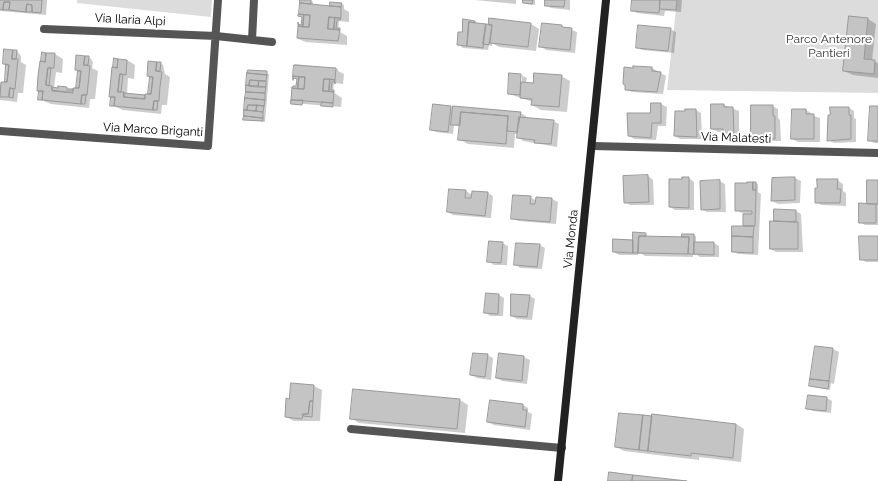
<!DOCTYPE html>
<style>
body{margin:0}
canvas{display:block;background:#fff}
</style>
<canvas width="878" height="481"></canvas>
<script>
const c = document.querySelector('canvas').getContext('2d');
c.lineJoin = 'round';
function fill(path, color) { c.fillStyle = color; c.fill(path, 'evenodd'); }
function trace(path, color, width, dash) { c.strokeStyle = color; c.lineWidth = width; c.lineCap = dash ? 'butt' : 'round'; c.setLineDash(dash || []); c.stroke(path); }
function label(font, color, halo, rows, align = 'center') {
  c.font = font + ' Raleway,sans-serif'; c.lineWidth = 4; c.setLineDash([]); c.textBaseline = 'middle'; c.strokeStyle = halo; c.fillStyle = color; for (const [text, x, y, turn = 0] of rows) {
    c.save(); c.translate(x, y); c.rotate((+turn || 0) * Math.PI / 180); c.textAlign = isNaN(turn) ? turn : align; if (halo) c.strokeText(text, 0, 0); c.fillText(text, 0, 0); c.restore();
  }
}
fill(new Path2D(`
 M77,0h135l-1,17 -134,-14z
 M677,0h201v93l-211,-3z`), '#dcdcdc');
fill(new Path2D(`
 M0,0h47l-1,15 -46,-4z
 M301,0l10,1 2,1v3l22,2 6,-3 3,1v4l5,3v10l-10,-1 -1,10 9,5v9l-41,-3 -8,-3 1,-12 3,1 1,-11 -7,-2 7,1 -3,-2z
 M475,0h41v4z
 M524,0h11v5l-9,-1 -2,-1z
 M546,0h24v10l-19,-2 -5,-3z
 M633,0h49l-1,12 -16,-1 -1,5 -27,-3 -5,-3z
 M490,19l41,5 8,5 -3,22 -37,-4 -7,-4v3l-3,-1 -1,5 -25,-2 -5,-4 32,-18z
 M868,19l8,5 -4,37 6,2v15l-25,-3 -9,-4z
 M561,26l16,6 -2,21 -29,-3 -6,-4z
 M670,29l6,3 -2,21 -32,-3 -5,-3z
 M17,51l4,5v6l5,3 -3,28h-5l-1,9 -17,-2v-16h9l-2,-19 -3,-2z
 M43,53l12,1 8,5 -1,14 -6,-1 -2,16 23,1 2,-18 -3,-1 13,-13 2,2 2,3 -1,6 6,3 -3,28h-5l-1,9 -38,-4 -12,-5z
 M115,59l12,1 8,5 -1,14 -6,-1 -1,16 22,1 2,-17 -3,-2 13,-13 2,2 2,9 5,3 -3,28h-5l-1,9 -38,-4 -12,-5z
 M295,64l43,5v2l6,3 -1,10 -9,-1 -1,9 9,6 -1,9 -49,-4v-14l-2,-2h7l1,-9 -3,-2z
 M652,68l14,8 -3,18 -31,-2 -6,-3z
 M248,71l21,3 -4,48 -21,-3z
 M510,74l11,1 6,3 -1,5 8,1 27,-8 9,5 -3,31 -26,-2 -9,-5 1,-3 -24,-8zM520,76h2v7h-2z
 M652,104h9l6,3 -1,19h-8l-2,14 -22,-1 -5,-3 22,-22z
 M724,105l15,6v25l-10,1 -5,-5h-6l-6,-3z
 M772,106l6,3v9l2,2 1,21h-24l-5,-3z
 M451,107l2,2 67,4 6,3v3l27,2 6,3 -2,23 -34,-6 -5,-4v-3h-3l-1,14 -46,-4 -9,-5 1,-12 -6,-2 -1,9 -17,-2 -5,-3z
 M878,107v36h-4l-5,-3z
 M849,108l5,3v7l2,1v23l-22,1 -6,-3z
 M696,110l5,3 1,26h-22l-5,-3 11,-24z
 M793,110h13l5,3v2l9,3v24h-22l-6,-3z
 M648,176l5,4 1,25h-24l-5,-3z
 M689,178l5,4v28h-19l-5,-3z
 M795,178l6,3 -1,22 -22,1 -6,-3 1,-22z
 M837,180l6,4v7l3,2v13l-25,-1 -5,-3z
 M719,181l6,3 1,28h-19l-5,-3z
 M878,181v44h-13l-5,-3z
 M756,183l2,1v8l3,2 -3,61 -20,-1 -5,-3 11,-24v-13l-8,-4z
 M466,191l6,4 16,-2 5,3 -2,22 -38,-3 -5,-3z
 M530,197l7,4v-3l15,1 6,3 -2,22 -38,-3 -6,-3z
 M775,210l21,1 5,3 2,38h-27l-5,-3z
 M634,233l11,1 3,3 38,1 8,-3 2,1v7h18l5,3v11h-19l-3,-2h-4v2l-48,-1 -3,-2h-4v1h-19l-5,-3 20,-11z
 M878,237v25h-12l-5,-3z
 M502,243l6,3 -1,19h-13l-6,-4z
 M540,245l5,3 -3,21 -22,-1 -5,-4z
 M499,295l5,3 -1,18h-13l-5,-4z
 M512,295l18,1 5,3 -3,21 -15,-1 -5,-3z
 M816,347l17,2 6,3 -5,32 -3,-1 -1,7 -20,-4z
 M500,354l24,3 6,3 -3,24 -25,-3 -5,-3z
 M487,355l6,3 -2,22 -14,-2 -6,-3z
 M292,384l22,2 8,4 -2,31h-26l-8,-4 4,-17z
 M809,396l18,2 5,3 -1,12 -18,-2 -5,-3z
 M460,400l8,5 -3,28 -106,-10 -8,-5z
 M491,401l32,4 5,3v4l4,2 -2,16 -36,-5 -6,-3z
 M653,415l83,9 8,5 -3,33 -42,-5v3l-75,-9 -8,-4 37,-30z`), '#0003');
const building = new Path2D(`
 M0,0h42l-1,13 -9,-1v-7l-5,-1 -1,8 -17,-2 1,-8h-6l-1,8 -3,-1z
 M300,0h11v4l-11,-1z
 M523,0h10l-1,4 -9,-1z
 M545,0h20l-1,7 -19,-1z
 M632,0h28l-1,13 -28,-2z
 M660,0h17l-1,10 -16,-1z
 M4,2h6l-1,8h-6z
 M330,2l12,1 -1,4 -11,-1z
 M300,3l41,4v11l-12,-1 -1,12 12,1 -2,11 -41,-3 1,-12 11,1 1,-12 -11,-1z
 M27,4l5,1v7h-6z
 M299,14l5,1 -1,12 -5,-1v-4v2l3,1 1,-8 -4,-1z
 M304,15h6l-1,12h-6z
 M849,16l19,2 -4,41 11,1 -1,14 -31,-3z
 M329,17l6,1 -1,11h-6z
 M335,18h6l-1,2h-3l-1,8h4v2l-6,-1z
 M489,18l42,5 -3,24 -38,-4 2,-18h-3z
 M463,19l12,2v2l-6,-1 -2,24 -10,-1 1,-13h4z
 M469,22l17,2 -3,24 -16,-2z
 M542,23l20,2v2l10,1 -2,22 -31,-3z
 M486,24l6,1 -3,20 -6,-1z
 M638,25l33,3 -3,23 -32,-3z
 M4,49l9,1 -1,9h6l-3,30 -5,-1 -1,9h-9l1,-15h6l2,-17 -6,-1z
 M13,50h4l-1,9h-4z
 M42,52l4,1 -1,9 -4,-1z
 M46,53h9l-1,15h-6l-2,17 6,1v5l21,2v-5h6l2,-17 -6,-1 1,-15 9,1 -1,9 6,1 -3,29h-5l-1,9 -39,-4 1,-9h-6l1,-15 2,-15 5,1z
 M85,56h4l-1,9h-4z
 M114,58l4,1 -1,9 -4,-1z
 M118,59l9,1 -1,15 -6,-1 -2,18h6v5l21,2v-5h6l2,-17 -6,-1 1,-15 9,1 -1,9 6,1 -2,15 -1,14h-5l-1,9 -39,-4 1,-9h-6l3,-30 5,1z
 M157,62h4l-1,9h-4z
 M6,64l3,1 -2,17h-2z
 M294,65l42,3 -1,12 -11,-1 -1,12 11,1 -1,11 -42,-3 1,-12 12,1 1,-12 -12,-1z
 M633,66l19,1v4l9,1 -4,20 -32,-2v-5l-2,-1 1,-17 9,1z
 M48,68h3l-2,18 -3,-1z
 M248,70l19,1v4l-20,-2z
 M78,71h3l-2,17h-3z
 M247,73l20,2 -1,6 -16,-1 -1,6 -3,-1z
 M509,73l12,1 -1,21 -12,-1z
 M534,73l28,2 -3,32 -28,-2 1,-6 -12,-1 1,-16 12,1z
 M120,74h3l-2,18h-3z
 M293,76l6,1 -1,12 -6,-1 1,-2h3l1,-7 -4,-1v2z
 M150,77h3l-2,17h-3z
 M299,77h6l-1,12h-6z
 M324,79h6l-1,12h-6z
 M330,79l5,1v4v-2h-3l-1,8h3v2l-5,-1z
 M250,80l9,1 -1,6 -9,-1z
 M259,81h7v6h-8z
 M246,85l20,2 -1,6 -19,-1z
 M58,86l9,1v2h6v2h-7v1l-14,-2v-3l6,1z
 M10,88l4,1 -1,9 -4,-1z
 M39,91h4l-1,9h-4z
 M246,92l19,1v7l-20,-2z
 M124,93l21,2v4l-21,-2z
 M82,95h4l-1,9h-4z
 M111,97h4l-1,9h-4z
 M245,98l20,2 -1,6 -16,-1 -1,5h-3z
 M291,100h12l-1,5 -11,-1z
 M154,101h4l-1,9h-4z
 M322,102l11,1v4l-12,-1z
 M651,103h10v20h-9l-1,15 -23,-2 -1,-23h23z
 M433,104l18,2 -3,26 -18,-2z
 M711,104h13v3h9l1,27h-11v-5h-12z
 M248,105h9l-1,6 -9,-1z
 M257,105l7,1 -1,6 -7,-1z
 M751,105h22v11h2v23h-24z
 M453,106l68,6 -4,20 -10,-1 1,-15 -47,-4 -1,13h-9z
 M870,106h8v35h-10z
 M830,107h19v8h2v24l-24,2 1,-26h2z
 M685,109h11l1,28 -23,-1 1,-25h10z
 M792,109h14v5h8v25h-23z
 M244,110l19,2v6l-19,-2z
 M461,112l47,4 -2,28 -48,-4z
 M244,116l19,2v3l-20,-1z
 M519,117l35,3 -3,24 -17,-1 1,-3 -18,-2z
 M648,175l1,27 -25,1 -1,-27z
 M682,177h7v31l-20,-1v-28h13z
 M789,177h6v23l-24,1 1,-23z
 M817,179h21l-1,10h4l-1,14h-25v-15h2z
 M720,180v29l-19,1 -1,-29z
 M867,180h11v24h-11z
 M747,182h6v8h3l-1,36h-12v-12h9v-3h-17v-28h12z
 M753,182h3v8h-3z
 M449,189l17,1 -1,8h6l1,-7 16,1 -3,24 -38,-4z
 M513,195l18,1 -1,8h5l1,-7 16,1 -2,24 -39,-3z
 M859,203l17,1v19h-17z
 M774,209l22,1v12l-22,-1z
 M770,221l28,1v27h-28z
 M732,226h22l-1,11 -21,-1z
 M633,232l13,1v3h-7l-1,17h-5z
 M682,234h12v20h-6l1,-17h-7z
 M639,236l50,1 -1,17 -50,-1z
 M732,236l21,1v16l-21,-1z
 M859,236h19v24h-18z
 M613,239l20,1v13l-20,-1z
 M489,241l14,1 -2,21 -14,-1z
 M694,242h20v13l-20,-1z
 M516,243l24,1 -3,23 -23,-2z
 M486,293l13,1 -1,20 -14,-1z
 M511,294l19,1 -3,22 -16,-1z
 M815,346l18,2 -4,33 -19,-2z
 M473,353l15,1 -3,23 -15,-2z
 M499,353l25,3 -2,25 -26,-3z
 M810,379l19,2 -1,8 -19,-3z
 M291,383l23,2 -1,16h-3l-2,13h-5l-1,5 -17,-2 1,-19 3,1z
 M353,389l107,10 -3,30 -107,-10z
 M808,395l19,2 -1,14 -20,-2z
 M490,400l33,4v6h4l-2,17 -38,-5z
 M310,401h3l-1,16 -9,-1v-2h5z
 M619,413l24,2 -4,35 -24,-3z
 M652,414l84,10 -3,34 -42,-5v3l-43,-5z
 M643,415l9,1 -4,35 -9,-1z
 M609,472l24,3 -1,6h-24z
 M633,475l54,6h-55z`);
fill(building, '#c4c4c4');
trace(building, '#999', 1);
trace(new Path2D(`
 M216,36l56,6
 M252,40l2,-40
 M351,429l211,19`), '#555', 8);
trace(new Path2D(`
 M44,29l172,7
 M0,131l208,15 10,-146
 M593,146l285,7`), '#555', 8);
trace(new Path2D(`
 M558,481l48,-481`), '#222', 8);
label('12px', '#000', '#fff', [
 ["Via Ilaria Alpi",130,20,3],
 ["Via Marco Briganti",153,130,3],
 ["Via Malatesti",736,138,2],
 ["Via Monda",571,239,-84]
]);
label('12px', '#333', '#fff', [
 ["Parco Antenore",829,39],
 ["Pantieri",829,53]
]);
</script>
